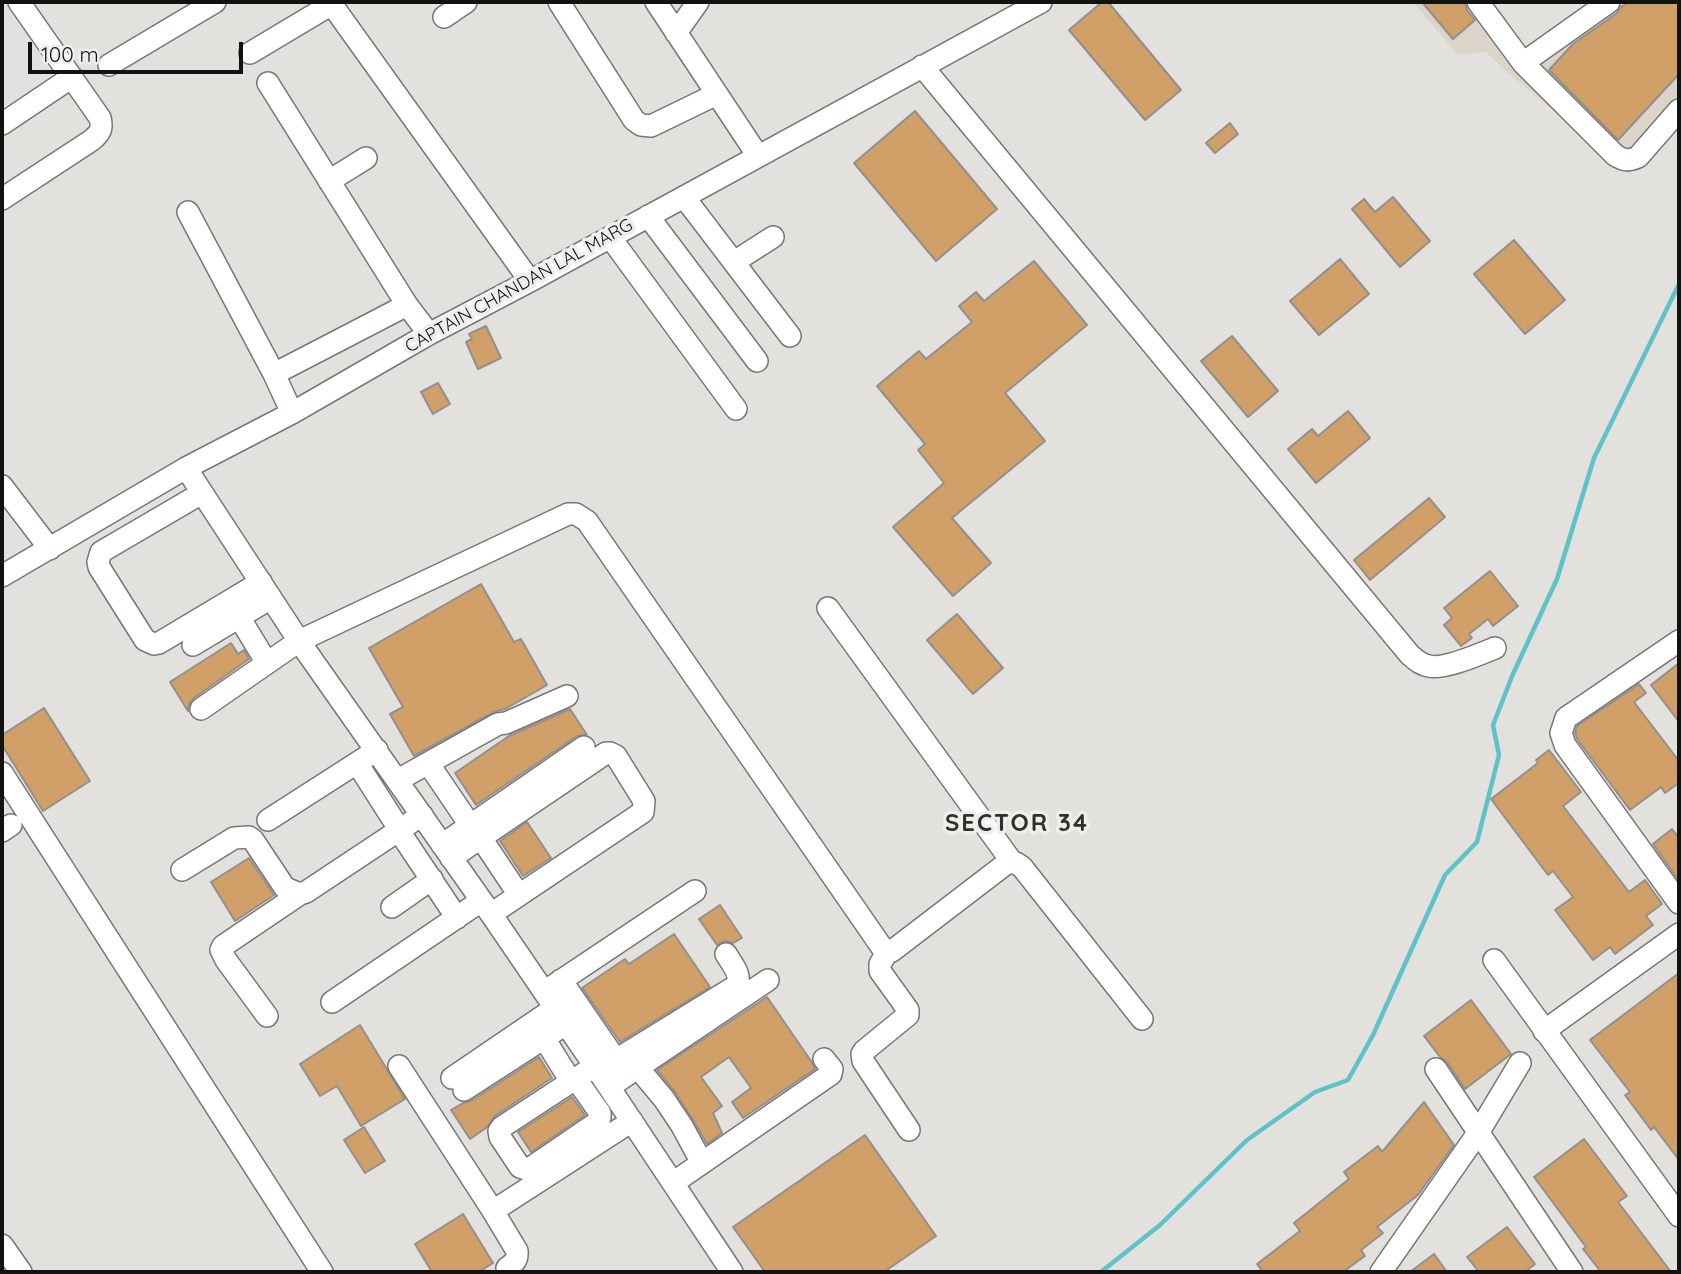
<!DOCTYPE html>
<style>
body{margin:0}
#map{position:relative;width:1681px;height:1274px;overflow:hidden;background:#e3e1dd;font-family:Quicksand,sans-serif}
canvas{display:block}
.frame{position:absolute;inset:0;border:4px solid #121211;pointer-events:none}
.scale{position:absolute;left:28px;top:42px;width:215px;height:32px;box-sizing:border-box;border:4px solid #121211;border-top:0;padding-left:9px;font-size:21px;line-height:24px;white-space:nowrap;color:#121211;-webkit-text-stroke:5px #f0eeeb;paint-order:stroke}
</style>
<div id="map">
<canvas width="1681" height="1274"></canvas>
<div class="frame"></div>
<div class="scale">100 m</div>
</div>
<script>
const c = document.querySelector('canvas').getContext('2d');
c.lineJoin = 'round';
function fill(path, color) { c.fillStyle = color; c.fill(path, 'evenodd'); }
function trace(path, color, width, dash) { c.strokeStyle = color; c.lineWidth = width; c.lineCap = dash ? 'butt' : 'round'; c.setLineDash(dash || []); c.stroke(path); }
function label(font, color, halo, rows, align = 'center') {
  c.font = font + ' Quicksand,sans-serif'; c.lineWidth = 7; c.setLineDash([]); c.textBaseline = 'middle'; c.strokeStyle = halo; c.fillStyle = color; for (const [text, x, y, turn = 0] of rows) {
    c.save(); c.translate(x, y); c.rotate((+turn || 0) * Math.PI / 180); c.textAlign = isNaN(turn) ? turn : align; if (halo) c.strokeText(text, 0, 0); c.fillText(text, 0, 0); c.restore();
  }
}
fill(new Path2D(`
 M1413,2h76l35,46 70,-46h85v116l-50,56 -123,-103 -20,-19 -28,3z`), '#dbd4ca');
trace(new Path2D(`
 M1101,1272l59,-47 87,-85 68,-48 33,-12 25,-45 72,-160 32,-33 22,-87 -6,-30 20,-51 44,-95 37,-121 85,-174`), '#5ec2c7', 4.5);
const building = new Path2D(`
 M1102,2h6l73,88 -36,30 -76,-90z
 M1422,2h43l2,8 8,10 -22,19z
 M1629,2h50v72l-61,66 -69,-70 24,-26 44,-31 4,-6z
 M915,111l82,98 -61,52 -82,-98z
 M1230,123l8,11 -23,19 -9,-10z
 M1393,197l37,44 -30,26 -48,-58 12,-10 11,13z
 M1514,240l51,60 -40,34 -51,-60z
 M1340,259l29,35 -50,41 -29,-34z
 M1034,261l53,64 -82,68 40,48 -93,77 39,45 -38,33 -60,-69 51,-44 -26,-33 7,-6 -48,-58 42,-35 7,8 46,-37 -13,-16 17,-14 8,9z
 M486,326l15,32 -23,11 -12,-27 6,-3 -3,-5z
 M1232,336l46,55 -30,26 -47,-56z
 M438,383l12,21 -17,10 -12,-22z
 M1348,411l22,27 -54,45 -28,-34 24,-20 6,7z
 M1429,498l16,19 -75,63 -16,-20z
 M1490,571l28,35 -25,20 -5,-7 -19,15 3,4 -11,8 -17,-21 8,-7 -8,-10z
 M481,584l33,58 7,-3 26,46 -40,23 -15,5 -78,43 -24,-42 13,-7 -34,-59z
 M957,614l46,54 -30,26 -46,-54z
 M231,643l7,11 6,-4 5,9 -55,39 -5,6 -1,7 -18,-29z
 M1679,663v59l-28,-37z
 M1639,684l7,9 -12,9 45,59v22l-14,10 -4,-6 -31,23 -53,-71 -2,-6 2,-7z
 M44,708l46,73 -47,30 -41,-66v-10z
 M570,709l17,26 -10,1 -101,69 -21,-32 54,-37z
 M1549,750l32,42 -18,14 66,86 16,-12 17,24 -16,12 7,9 -38,29 -5,-7 -17,13 -38,-50 18,-13 -20,-26 -5,4 -57,-76 47,-36 -2,-3z
 M527,822l24,36 -28,18 -23,-35z
 M1672,829l7,9v43l-26,-37z
 M249,858l25,37 -39,26 -24,-39z
 M720,905l22,33 -9,5 -8,-2 -8,4 -18,-26z
 M674,934l36,53 -90,55 -38,-54 43,-29 4,5z
 M1679,973v187l-25,-33 -3,3 -26,-35 5,-3 -40,-52z
 M767,997l44,64 4,8 -72,49 -11,-16 19,-14 -22,-31 -28,20 21,29 -9,7 9,20 -15,11 -14,-24 -18,-28 -18,-22z
 M1471,1000l40,54 -46,35 -18,-27 -7,-5 -16,-21z
 M360,1025l45,74 -44,27 -24,-40 -17,10 -20,-32z
 M539,1057l13,21 -57,38 -9,12 -16,11 -19,-29 12,-7 8,-2z
 M572,1097l13,18 -54,37 -13,-20z
 M1424,1102l30,43 -36,50 -41,32 6,6 -22,17 4,6 -22,16h-80l-6,-8 43,-33 -6,-8 55,-44 -5,-7 34,-26 4,6z
 M364,1127l21,34 -20,12 -21,-33z
 M865,1135l71,101 -52,36h-119l-32,-45z
 M1584,1139l43,57 -9,6 53,70h-70l-18,-23 3,-2 -52,-70z
 M463,1214l30,49 -14,9h-47l-17,-28z
 M1507,1227l28,37 -10,8h-46l-12,-15z
 M1434,1254l13,18h-37z`);
fill(building, '#d19f68');
trace(building, '#928f8d', 2);
const minor = new Path2D(`
 M330,2l200,279
 M559,2l75,118 7,5 10,1 66,-32
 M656,2l102,154
 M1478,2l45,61 92,92c9,6 14,6 23,2l41,-47
 M444,17l22,-15
 M676,33l22,-31
 M250,53l82,-49
 M1523,63l86,-61
 M109,65l106,-63
 M922,66l488,589c6,5 11,10 19,11 15,4 51,-12 66,-18
 M268,83l139,222 22,29
 M2,124l70,-47
 M329,181l37,-23
 M684,197l106,139
 M2,199l90,-59c8,-7 11,-11 8,-22l-81,-116
 M188,212l86,162 18,39
 M648,216l109,145
 M610,237l126,172
 M734,262l39,-25
 M274,374l133,-69
 M186,468l113,173 192,273 118,173 123,185
 M2,486l48,63
 M202,493l-101,59 -3,10 1,5 46,73 9,4 5,-1 102,-61
 M2,576l184,-108 106,-55 137,-79 101,-53 511,-279
 M828,608l184,254
 M239,617l28,46
 M1679,641l-113,77 -5,15 4,12 114,158
 M193,645l78,-47
 M201,709l98,-68 269,-127h8l11,7 296,428 9,2 115,-88h9l6,4 120,152
 M357,763l37,58
 M428,763l42,62
 M2,773l320,499
 M398,780l100,-56 8,-1 61,-27
 M268,820l109,-70
 M2,831l9,-6
 M399,831l58,87
 M481,838l38,57
 M442,845l142,-98
 M451,858l155,-105h4l6,3 28,45 -1,11 -152,102
 M182,870l52,-32 15,-1 4,3 32,48 15,6 6,-2 116,-77
 M392,907l40,-28
 M888,951l-8,13v7l28,39v5l-44,36 -2,3 1,7 46,69
 M1494,960l185,256
 M561,980l55,80
 M544,992l151,-101
 M332,1002l149,-101
 M267,1016l-41,-56 -5,-10 2,-4 77,-52
 M1544,1031l135,-97
 M544,1038l21,34
 M399,1066l94,145 139,-90
 M638,1068l26,31 18,27 20,37
 M1436,1069l136,203
 M598,1071l138,-85c7,-10 -4,-22 -10,-32
 M452,1078l103,-70
 M576,1079l24,34v5l-2,4 -66,45 -6,2 -6,-2 -20,-30 -1,-6 3,-4 93,-61
 M609,1087l159,-107
 M464,1090l102,-66
 M673,1183l158,-109 1,-5 -8,-10
 M493,1211l24,40c1,9 -3,12 -10,17
 M2,1245l19,27
 M1381,1272l97,-139 42,-70`);
trace(minor, '#797673', 24);
trace(minor, '#fff', 21);
label('18px', '#121211', '#f0eeeb', [
 ["CAPTAIN CHANDAN LAL MARG",519,286,-29]
]);
c.letterSpacing = '2px';
label('bold 24px', '#32302d', '#f0eeeb', [
 ["SECTOR 34",1017,824]
]);
c.letterSpacing = '0px';
</script>
